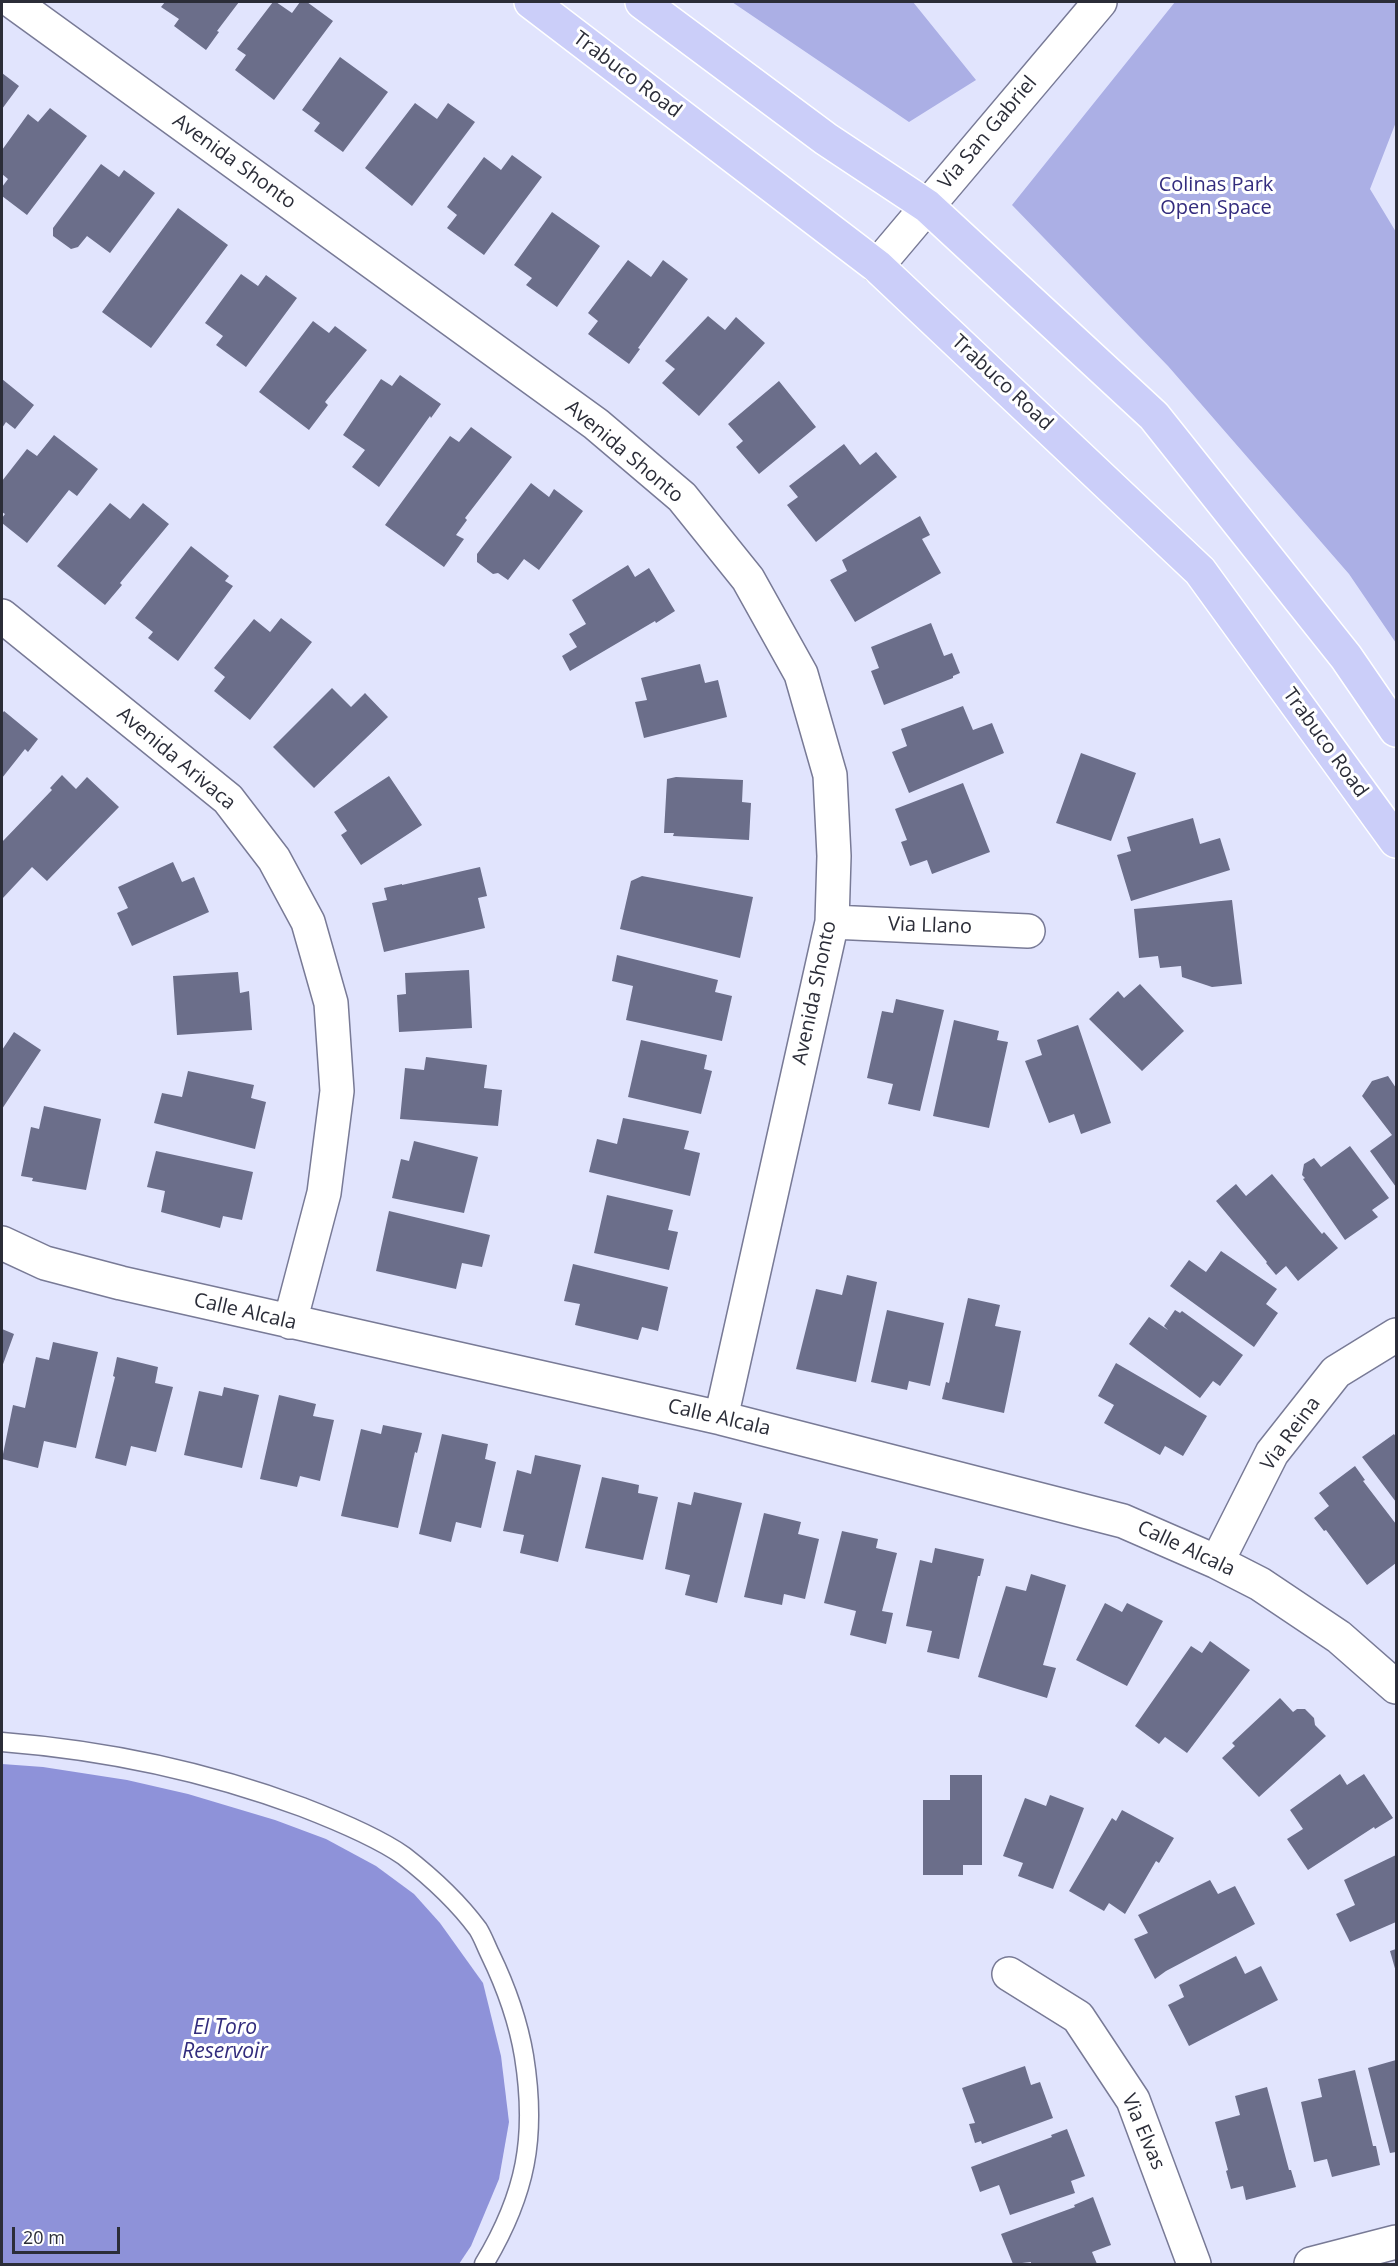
<!DOCTYPE html>
<style>
body{margin:0}
#map{position:relative;width:1398px;height:2266px;overflow:hidden;background:#e1e4fd;font-family:"Open Sans",sans-serif}
canvas{display:block}
.frame{position:absolute;inset:0;border:3px solid #2b2d38;pointer-events:none}
.scale{position:absolute;left:12px;top:2227px;width:108px;height:27px;box-sizing:border-box;border:3px solid #2b2d38;border-top:0;padding-left:8px;font-size:18px;line-height:21px;white-space:nowrap;color:#2b2d38;-webkit-text-stroke:4px #fff;paint-order:stroke}
</style>
<div id="map">
<canvas width="1398" height="2266"></canvas>
<div class="frame"></div>
<div class="scale">20 m</div>
</div>
<script>
const c = document.querySelector('canvas').getContext('2d');
c.lineJoin = 'round';
function fill(path, color) { c.fillStyle = color; c.fill(path, 'evenodd'); }
function trace(path, color, width, dash) { c.strokeStyle = color; c.lineWidth = width; c.lineCap = dash ? 'butt' : 'round'; c.setLineDash(dash || []); c.stroke(path); }
function label(font, color, halo, rows, align = 'center') {
  c.font = font + ' "Open Sans",sans-serif'; c.lineWidth = 6; c.setLineDash([]); c.textBaseline = 'middle'; c.strokeStyle = halo; c.fillStyle = color; for (const [text, x, y, turn = 0] of rows) {
    c.save(); c.translate(x, y); c.rotate((+turn || 0) * Math.PI / 180); c.textAlign = isNaN(turn) ? turn : align; if (halo) c.strokeText(text, 0, 0); c.fillText(text, 0, 0); c.restore();
  }
}
fill(new Path2D(`
 M732,2h181l63,78 -67,42z
 M1175,2h221v120l-26,67 26,43v411l-47,-69 -181,-208 -156,-161z`), '#abafe5');
fill(new Path2D(`
 M2,1764l41,3 84,13 61,14 87,26 51,19 50,27 38,28 26,29 43,60 18,73 8,66 -10,57 -28,67 -12,18h-457z`), '#8e92d9');
fill(new Path2D(`
 M165,2h74l-22,29 2,1 -13,18 -32,-24 5,-7 -18,-12z
 M273,2h3l16,11 8,-11h7l26,19 -59,79 -39,-30 11,-15 -9,-6z
 M340,57l48,35 -45,60 -29,-21 6,-8 -18,-13z
 M2,73l17,13 -17,23z
 M415,103l22,16 11,-16 27,19 -63,84 -47,-38z
 M50,108l37,28 -60,79 -25,-19v-9l6,-8 -6,-5v-24l26,-36 10,8z
 M512,155l30,22 -58,78 -37,-27 10,-13 -10,-8 37,-50 17,13z
 M101,164l18,13 5,-7 31,23 -45,60 -23,-17 -9,11 -7,2 -18,-13v-8z
 M178,208l50,37 -77,103 -49,-36z
 M552,212l48,34 -43,61 -31,-22 6,-7 -18,-13z
 M628,260l23,17 12,-17 25,19 -50,69 2,1 -11,15 -41,-30 10,-13 -10,-8z
 M241,274l17,12 8,-11 31,23 -51,69 -30,-22 7,-9 -18,-13z
 M708,316l17,14 11,-13 29,26 -66,73 -37,-33 13,-14 -10,-8z
 M313,321l16,12 6,-7 32,24 -42,52 3,3 -19,25 -50,-38z
 M400,375l41,29 -10,14 -1,-2 -51,71 -27,-20 13,-17 -22,-15 38,-56 11,7z
 M2,379l32,26 -19,24 -9,-7 -4,6z
 M779,381l37,46 -57,47 -23,-27 7,-6 -15,-17z
 M471,427l41,30 -47,61 2,2 -11,15 8,4 -20,28 -59,-42 65,-89 9,6z
 M54,435l44,34 -21,27 -8,-6 -42,53 -25,-20v-5l3,-4 -3,-2v-31l25,-32 10,7z
 M844,444l16,21 16,-13 21,25 -81,65 -29,-37 11,-8 -9,-11z
 M531,483l18,14 5,-8 29,22 -44,59 -15,-11 -16,21 -10,-7 -5,1 -16,-12v-8z
 M110,503l20,16 13,-16 26,21 -49,59 2,2 -17,20 -48,-39z
 M920,516l10,19 -8,4 19,34 -86,49 -25,-42 17,-9 -5,-11z
 M191,546l38,30 -4,5 8,5 -55,75 -30,-23 5,-6 -18,-14z
 M628,565l7,12 14,-9 26,43 -19,12 -1,-2 -85,50 -8,-15 15,-9 -8,-13 17,-10 -14,-24z
 M281,618l31,24 -62,78 -36,-29 11,-14 -11,-9 40,-49 16,13z
 M931,623l13,33 8,-3 8,20 -7,3v2l-69,27 -13,-34 8,-3 -8,-21z
 M700,664l5,19 13,-3 9,37 -83,21 -9,-36 12,-2 -6,-22z
 M332,688l19,19 14,-14 23,24 -74,71 -41,-41z
 M963,706l10,24 19,-7 12,30 -95,40 -17,-41 15,-6 -6,-17z
 M4,711l34,28 -10,13 -3,-3 -23,29v-64z
 M1081,753l55,20 -25,68 -55,-18z
 M62,775l14,14 11,-12 32,30 -72,74 -15,-14 -30,32v-57l50,-52 -2,-2z
 M389,776l33,49 -61,40 -20,-30 6,-4 -13,-19z
 M676,777l67,3 -1,22 9,1 -2,37 -76,-4 1,-3h-10l3,-54z
 M963,783l27,69 -58,22 -5,-14 -17,6 -9,-24 6,-2 -12,-31z
 M1193,818l7,26 20,-6 10,32 -99,31 -14,-46 14,-4 -4,-14z
 M173,862l9,20 12,-5 15,35 -77,34 -15,-33 11,-5 -10,-21z
 M480,867l7,29 -9,2 7,30 -101,24 -12,-49 15,-3 -3,-12 18,-4v1z
 M642,876l111,21 -13,61 -120,-29 11,-48z
 M1232,900l10,84 -30,3 -30,-10 -1,-11 -21,2 -2,-12 -19,2 -5,-49z
 M617,955l101,25 -3,12 17,4 -10,45 -96,-21 7,-34 -21,-5z
 M469,970l3,58 -73,4 -2,-37 9,-1 -1,-21z
 M238,972l2,21 9,-2 3,39 -75,5 -4,-59z
 M1140,984l44,47 -42,40 -53,-52 29,-28 6,7z
 M896,999l48,11 -24,101 -32,-7 5,-20 -26,-6 15,-67 11,2z
 M954,1020l45,11 -2,9 11,2 -19,86 -56,-12z
 M1078,1025l33,98 -30,11 -7,-20 -25,9 -24,-62 17,-6 -5,-15z
 M14,1032l27,18 -39,59v-59z
 M641,1040l66,15 -3,14 8,2 -11,43 -73,-17z
 M426,1057l61,8 -3,23 18,2 -4,36 -98,-7 5,-51 19,2z
 M188,1071l66,14 -3,13 15,4 -11,47 -101,-26 8,-30 20,4z
 M1388,1076l8,12v99l-26,-36 22,-16 -30,-39 10,-15z
 M44,1106l57,13 -15,71 -54,-9 1,-3 -12,-2 10,-49 8,2z
 M623,1118l66,13 -5,18 16,4 -10,43 -101,-24 8,-33 20,5z
 M414,1141l64,16 -14,56 -72,-15 9,-39 8,2z
 M1350,1146l39,52 -17,12 6,7 -33,23 -42,-61 2,-1 -3,-3 2,-11 10,-6 7,9z
 M156,1151l97,21 -11,48 -19,-4 -3,12 -59,-16 4,-21 -18,-4z
 M1272,1174l50,60 2,-2 14,16 -40,33 -12,-15 -10,9 -10,-12 1,-1 -51,-61 20,-17 10,12z
 M607,1195l66,15 -5,20 10,2 -9,38 -75,-17z
 M389,1211l101,24 -8,32 -20,-4 -6,26 -80,-18z
 M1221,1251l56,38 -11,15 12,9 -24,34 -84,-61 19,-26 17,12z
 M573,1264l95,23 -10,44 -16,-4 -4,13 -63,-15 5,-21 -16,-3z
 M847,1275l30,7 -21,100 -60,-13 20,-80 26,6z
 M968,1298l32,7 -5,21 26,5 -17,82 -62,-14 4,-17 3,1z
 M887,1310l57,13 -14,63 -21,-5 -2,9 -36,-8z
 M1175,1310l5,3 2,-2 61,44 -23,31 -7,-5 -13,17 -71,-54 20,-27 19,13 -4,-4z
 M2,1329l12,5 -12,33z
 M53,1342l45,10 -22,96 -32,-7 -6,27 -36,-9 11,-54 12,3 11,-51 13,3z
 M117,1357l41,10 -3,16 18,4 -17,65 -25,-6 -5,20 -31,-8 20,-81 -2,-1z
 M1116,1363l91,53 -24,40 -18,-10 -5,9 -56,-32 10,-18 -16,-9z
 M224,1387l35,8 -17,73 -58,-13 15,-64 23,5z
 M279,1395l37,9 -3,12 21,4 -14,61 -20,-5 -3,11 -37,-8z
 M383,1425l39,8 -5,20 -2,-1 -17,76 -57,-12 20,-87 20,5z
 M442,1434l46,10 -3,15 11,3 -15,66 -25,-6 -5,20 -32,-8z
 M1394,1434l2,3v65l-34,-45z
 M535,1455l46,10 -23,97 -38,-9 4,-18 -21,-4 14,-61 14,4z
 M1355,1466l10,14 -2,1 33,43v39l-29,22 -41,-55 -2,1 -10,-13 15,-12 -10,-13z
 M602,1477l37,8 -1,8 20,4 -15,63 -58,-12z
 M694,1492l48,11 -25,100 -32,-8 5,-20 -25,-6 13,-67 13,3z
 M764,1513l37,9 -3,12 21,5 -14,60 -21,-5 -2,11 -38,-8z
 M842,1531l36,8 -2,9 21,5 -15,58 11,2 -7,31 -36,-9 6,-24 -32,-8z
 M935,1548l49,11 -4,17h-2l-19,83 -32,-7 5,-21 -26,-5 14,-66 12,3z
 M1031,1574l35,11 -23,80 13,3 -9,30 -69,-21 28,-91 20,5z
 M1105,1603l17,9 5,-9 36,18 -36,65 -51,-26z
 M1210,1641l40,29 -63,83 -22,-16 -6,7 -24,-18 56,-80 11,7z
 M1280,1698l13,14 4,-3h8l9,9 1,7 11,11 -67,61 -37,-39 13,-12 -3,-3z
 M1340,1774l7,11 17,-11 29,44 -18,11 -1,-2 -66,43 -21,-31 16,-10 -13,-19z
 M950,1775h32v90h-19v10h-40v-75h27z
 M1050,1795l34,13 -31,81 -35,-13 5,-13 -20,-7 22,-58 21,8z
 M1122,1810l52,28 -15,25 -3,-2 -31,53 -16,-11 -5,8 -35,-20 43,-73 4,3z
 M1396,1855v67l-46,20 -14,-28 19,-9 -11,-25z
 M1210,1880l8,14 17,-8 20,38 -89,47 -11,8 -21,-40 14,-6 -10,-18z
 M1396,1949v23l-6,-21z
 M1236,1956l9,18 16,-8 17,34 -89,46 -21,-41 16,-8 -5,-12z
 M1396,2060v92l-6,1 -22,-85z
 M1025,2066l6,19 9,-3 13,36 -71,26 -1,-3 -6,2 -6,-19 6,-1 -13,-35z
 M1355,2070l18,76h3l4,19 -48,12 -5,-18 -13,3 -13,-60 21,-5 -4,-18z
 M1267,2087l22,83h2l5,17 -50,13 -3,-14 -12,3 -5,-18 2,-1 -13,-48 25,-7 -5,-19z
 M1067,2129l18,47 -14,5 4,12 -65,22 -11,-30 -19,7 -9,-25 81,-30 -1,-2z
 M1093,2197l18,48 -19,7 5,12h-66v-2l-18,2 -12,-30 74,-27 -1,-2z`), '#6b6e8a');
const lane = new Path2D(`
 M2,1742c102,8 203,29 300,65 31,12 75,30 102,49 27,21 54,46 74,73 5,8 8,17 12,25 16,33 28,66 34,102 13,81 2,138 -40,208`);
const street = new Path2D(`
 M13,2l583,422 86,73 66,82 53,95 29,101 4,81 -2,66 -111,496
 M877,266l223,-264
 M2,616l226,183 46,60 34,63 23,81 6,88 -13,102 -34,129
 M832,922l196,9
 M2,1243l43,20 76,20 600,135 402,103 94,41 43,22 79,53 57,50
 M1217,1562l55,-109 64,-81 60,-37
 M1009,1974l69,43 55,83 61,164
 M1311,2264l85,-22`);
const primary = new Path2D(`
 M531,2l346,264 323,305 196,270
 M642,2l184,137 101,67 227,210 192,241 50,73`);
trace(lane, '#787a96', 21);
trace(street, '#787a96', 36);
trace(primary, '#fff', 36);
trace(lane, '#fff', 18);
trace(street, '#fff', 33);
trace(primary, '#cbcef9', 33);
label('20px', '#2b2d38', '#fff', [
 ["Trabuco Road",627,75,37],
 ["Via San Gabriel",988,133,-50],
 ["Avenida Shonto",234,162,36],
 ["Trabuco Road",1002,383,43],
 ["Avenida Shonto",624,452,40],
 ["Trabuco Road",1325,743,54],
 ["Avenida Arivaca",176,759,40],
 ["Via Llano",930,926,2],
 ["Avenida Shonto",815,993,-78],
 ["Calle Alcala",245,1312,13],
 ["Calle Alcala",719,1418,13],
 ["Via Reina",1291,1434,-54],
 ["Calle Alcala",1186,1549,25],
 ["Via Elvas",1143,2132,67]
]);
label('20px', '#332c7e', '#fff', [
 ["Colinas Park",1216,185],
 ["Open Space",1216,208]
]);
label('italic 21px', '#322c7d', '#fff', [
 ["El Toro",225,2028],
 ["Reservoir",225,2052]
]);
</script>
